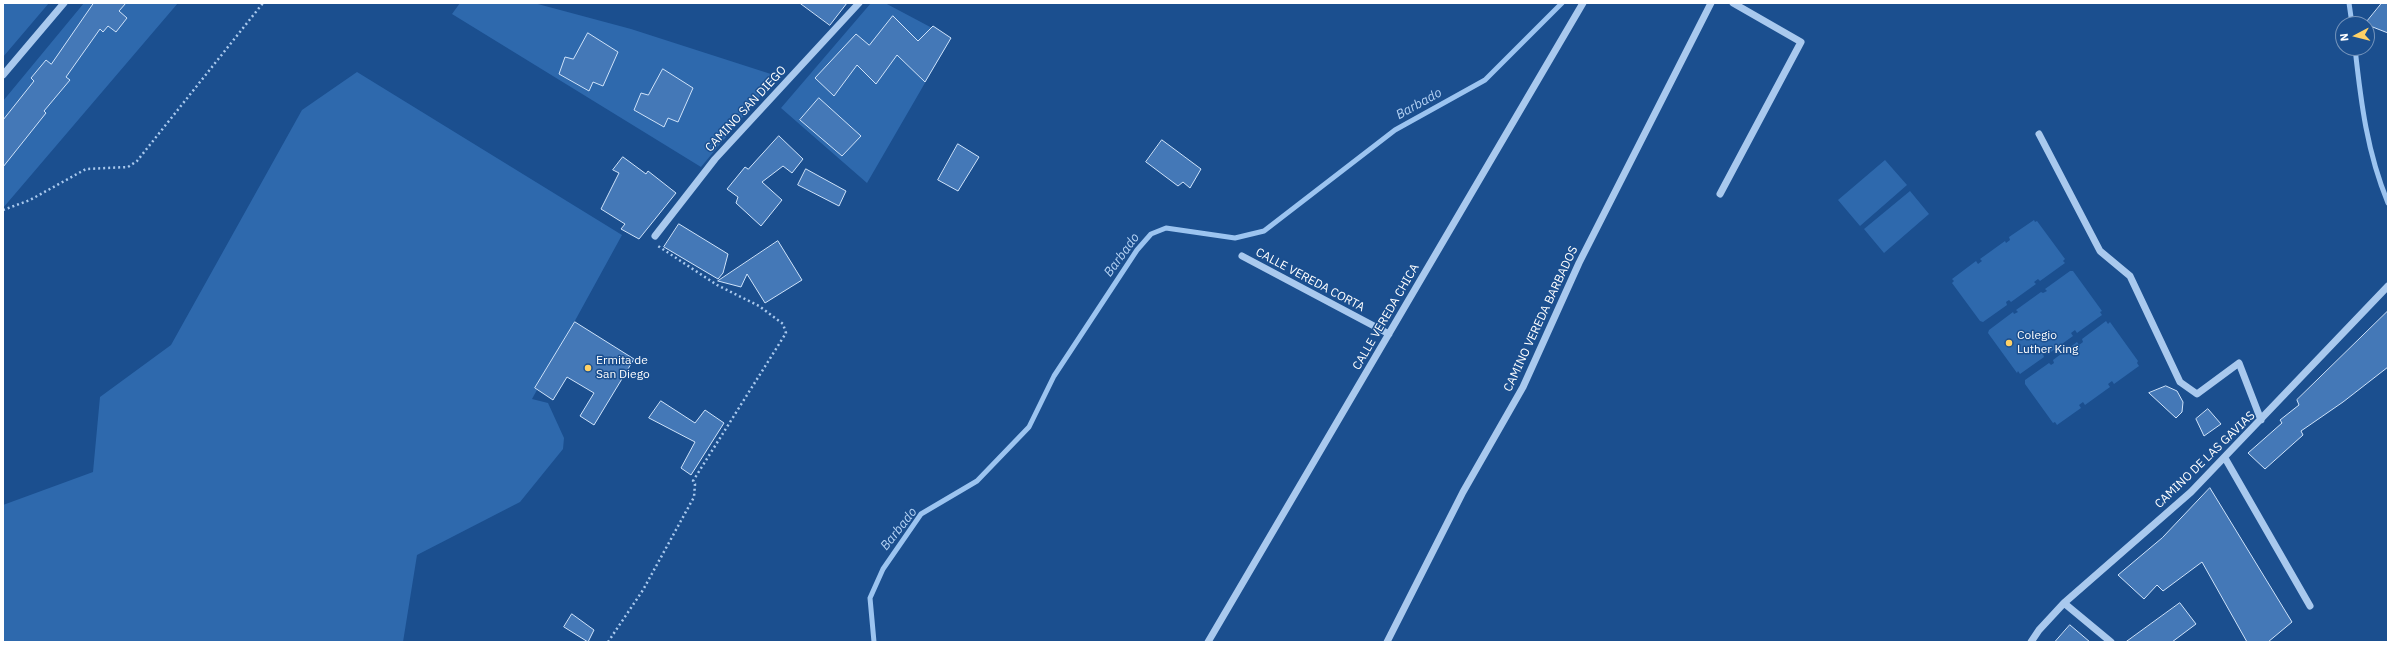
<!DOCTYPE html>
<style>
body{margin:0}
#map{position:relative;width:2391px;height:645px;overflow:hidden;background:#1b4f8f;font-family:"IBM Plex Sans",sans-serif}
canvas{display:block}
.frame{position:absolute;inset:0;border:4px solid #fff;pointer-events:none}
.north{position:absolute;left:2335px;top:16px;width:40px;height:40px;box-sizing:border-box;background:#1b4f8f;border:1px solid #7695bc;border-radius:50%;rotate:263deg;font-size:11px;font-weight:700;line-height:16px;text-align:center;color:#fff}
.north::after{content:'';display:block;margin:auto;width:14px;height:18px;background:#ffd166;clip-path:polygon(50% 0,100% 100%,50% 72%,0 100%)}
</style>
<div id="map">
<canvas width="2391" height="645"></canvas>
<div class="frame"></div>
<div class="north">N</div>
</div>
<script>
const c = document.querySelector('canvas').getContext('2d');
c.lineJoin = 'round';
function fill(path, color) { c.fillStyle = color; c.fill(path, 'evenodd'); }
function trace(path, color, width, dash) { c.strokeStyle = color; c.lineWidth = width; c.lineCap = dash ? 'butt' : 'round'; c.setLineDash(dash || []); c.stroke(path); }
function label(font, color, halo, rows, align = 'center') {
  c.font = font + ' "IBM Plex Sans",sans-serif'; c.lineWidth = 3; c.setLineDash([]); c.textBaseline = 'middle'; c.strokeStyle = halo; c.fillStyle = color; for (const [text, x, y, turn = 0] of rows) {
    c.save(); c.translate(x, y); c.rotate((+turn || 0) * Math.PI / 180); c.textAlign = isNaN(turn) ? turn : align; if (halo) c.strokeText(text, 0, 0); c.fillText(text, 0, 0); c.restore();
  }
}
fill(new Path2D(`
 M3,3h46l-46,54z
 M84,3h94l-175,205v-107z
 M460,3h74l97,26 146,47 -76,91 -249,-153z
 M871,3h14l66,35 -84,145 -86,-75z
 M357,72l265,163 -90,164 16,4 16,35 -1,11 -43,53 -103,53 -14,87h-400v-137l90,-33 7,-75 71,-52 131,-235z
 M1885,160l22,25 -47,41 -22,-26z
 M1910,191l19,23 -45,39 -20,-24z
 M2034,220l1,2 2,-1 28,38 -2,2 2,2 -25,18 -2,-2 -4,3 2,2 -25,18 -2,-2 -3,2 1,3 -24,17 -3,-1 -28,-38 2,-2 -2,-2 24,-18 2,3 4,-3 -2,-2 25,-18 1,2 4,-3 -1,-3z
 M2070,271h3l29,40 -2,1 2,3 -25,18 -2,-3 -4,3 2,3 -25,18 -2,-3 -3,3 1,3 -24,17 -2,-3 -1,2 -29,-40 1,-3 24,-18 1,2 4,-2 -2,-2 25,-18 2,1 4,-2 -2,-2z
 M2106,321l2,3 2,-2 28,39 -1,2 2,3 -25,18 -2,-3 -4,3 2,3 -25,18 -2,-3 -4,3 2,3 -24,17 -2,-3 -2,1 -28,-39v-4l24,-17 2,2 3,-2 -1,-3 24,-18 2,3 4,-3 -1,-3z`), '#2e69ad');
trace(new Path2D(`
 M2349,3l3,21
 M2355,48c6,55 12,104 33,155
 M874,642l-4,-44 13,-29 38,-55 56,-33 52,-54 25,-51 83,-126 14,-16 15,-6 69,10 29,-7 131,-101 90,-50 77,-77`), '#9cc4f0', 5);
const building = new Path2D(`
 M94,3h32l-7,8 8,7 -11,14 -8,-6 -5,6 -3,-3 -34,48 4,3 -26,31 2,2 -43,54v-47l31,-39 -3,-3 15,-18 5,4z
 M800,3h47l-17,22z
 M2382,3h6v30l-23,-9z
 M893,16l25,25 15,-15 18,12 -26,44 -28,-27 -21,29 -19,-19 -23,31 -19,-18 41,-44 13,11z
 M588,33l30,19 -15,34 -10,-4 -4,9 -30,-17 6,-17 8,2z
 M663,69l30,19 -15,34 -10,-4 -4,9 -30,-17 7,-17 7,2z
 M819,98l42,38 -19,20 -42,-36z
 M779,136l24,23 -11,14 -9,-7 -21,16 20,18 -21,26 -25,-23 2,-6 -11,-8 18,-22 3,2z
 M1162,140l39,29 -11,19 -7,-6 -5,4 -32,-24z
 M958,144l21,13 -21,34 -20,-11z
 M623,157l23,17 2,-3 28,22 -37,46 -18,-10 4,-5 -24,-15 18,-36 -6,-3z
 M806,169l40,22 -7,15 -41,-21z
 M679,224l49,30 -5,19 -5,6 -54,-32z
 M778,241l24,39 -37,23 -18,-29 -6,13 -23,-6z
 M2388,311v56l-45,35 -42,29 2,4 -38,34 -17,-16 34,-30 -2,-3 19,-15 -2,-5z
 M575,322l59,37 -40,66 -14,-9 14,-23 -27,-16 -14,23 -18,-12z
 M2166,386l11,5 6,11 -1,10 -6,6 -27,-25z
 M661,401l34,22 10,-13 19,13 -33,52 -10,-7 14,-26 -46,-24z
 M2208,409l13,15 -17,12 -8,-17z
 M2210,488l82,134 -24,20h-21l-45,-80 -39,29 -6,-6 -13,14 -26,-24 44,-37z
 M2180,603l16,21 -24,18h-46z
 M572,614l22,16 -6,12 -24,-15z
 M2070,625l20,17h-35z`);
fill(building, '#4478b7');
trace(building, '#cfe3fa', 1);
trace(new Path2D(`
 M3,210l27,-10 56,-31 42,-2 9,-6 126,-158
 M608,642l35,-52 51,-93 1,-13 -2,-3 93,-148 -3,-9 -24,-18 -42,-21 -59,-39`), '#a9c9ee', 2.5, [2, 3]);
trace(new Path2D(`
 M3,75l61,-72
 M2039,134l61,117 30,25 50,106 17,12 42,-31 22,57
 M1720,194l81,-152 -68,-39
 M655,236l60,-77 144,-156
 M1242,256l147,78
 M2225,458l85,148
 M2064,603l47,39
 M1208,642l375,-639
 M1387,642l76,-150 60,-105 56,-124 132,-260
 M2031,642l8,-12 25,-27 127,-111 197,-206`), '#a9c9ee', 7);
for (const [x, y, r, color] of [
 [2009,343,4,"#ffd166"],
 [588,368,4,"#ffd166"]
]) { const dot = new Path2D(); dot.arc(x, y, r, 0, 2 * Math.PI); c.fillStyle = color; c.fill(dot); trace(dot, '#1b4f8f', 1.5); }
label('12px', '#fff', '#1b4f8f', [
 ["CAMINO SAN DIEGO",746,109,-47],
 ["CALLE VEREDA CORTA",1310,280,28],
 ["CALLE VEREDA CHICA",1386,317,-60],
 ["CAMINO VEREDA BARBADOS",1541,319,-65],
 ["CAMINO DE LAS GAVIAS",2205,460,-44]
]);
label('12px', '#fff', '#1b4f8f', [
 ["Colegio",2017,336],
 ["Luther King",2017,350],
 ["Ermita de",596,361],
 ["San Diego",596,375]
], 'left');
label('italic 13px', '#b5d3f5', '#1b4f8f', [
 ["Barbado",1419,104,-29],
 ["Barbado",1122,255,-54],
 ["Barbado",899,529,-52]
]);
</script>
